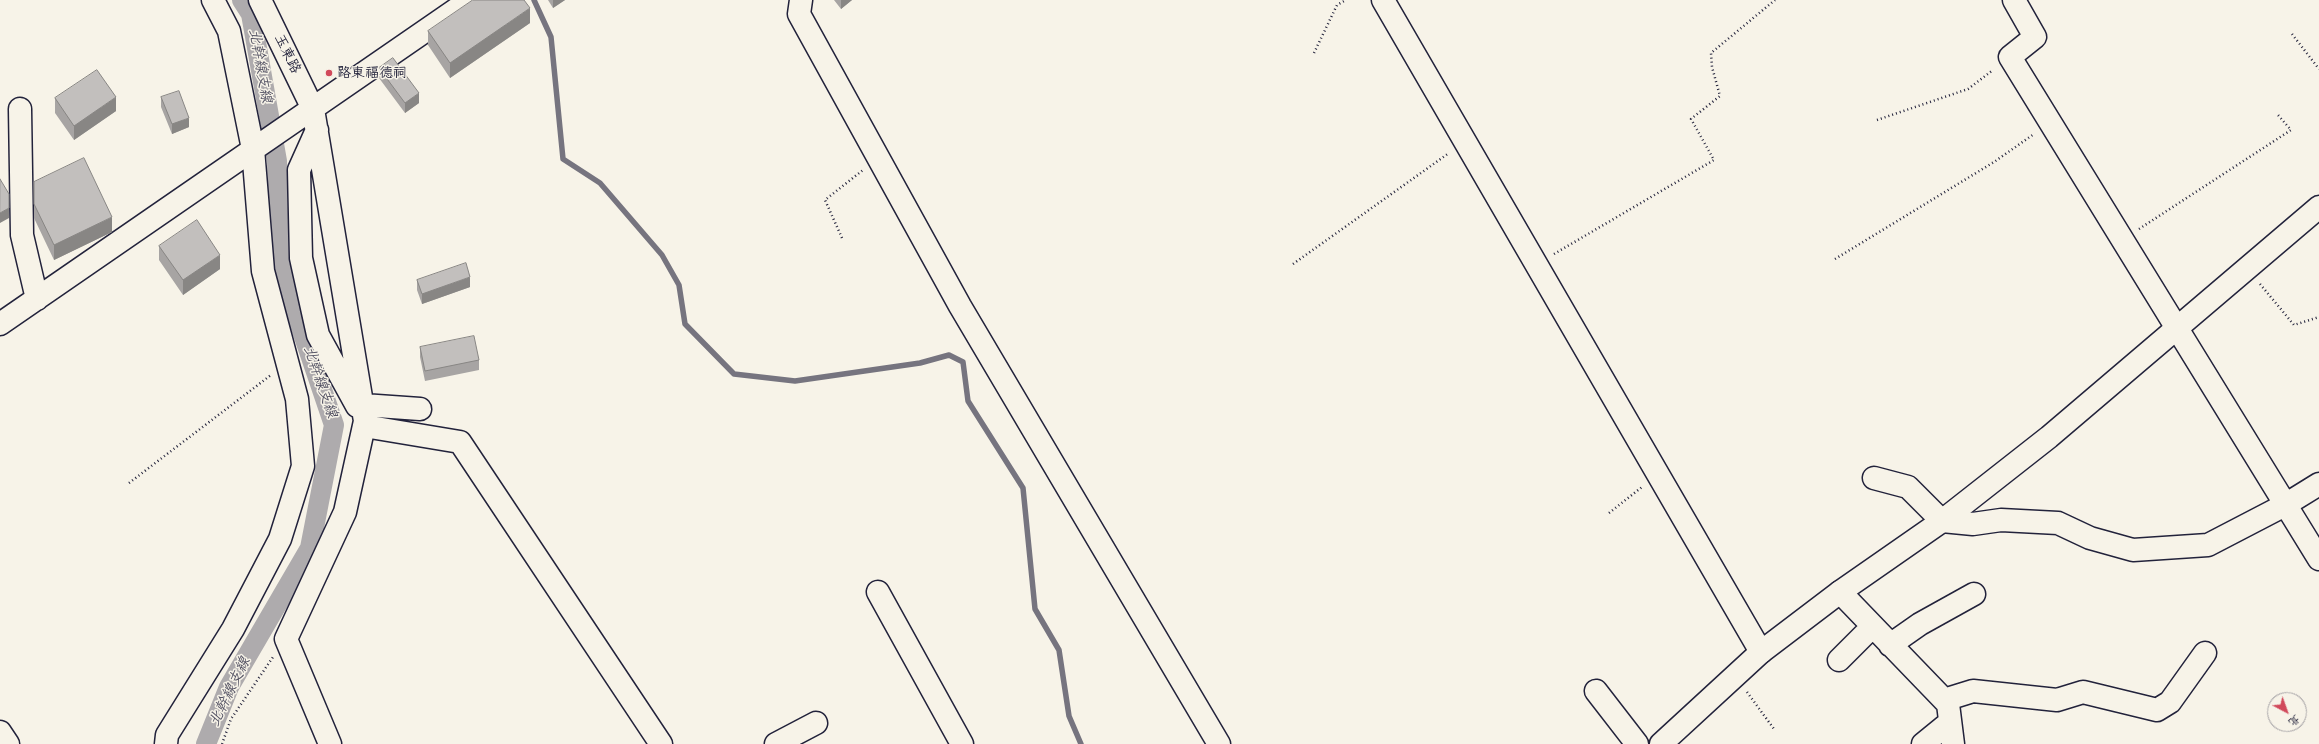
<!DOCTYPE html>
<meta charset="utf-8">
<style>
body{margin:0}
#map{position:relative;width:2319px;height:744px;overflow:hidden;background:#f7f3e8;font-family:Itim,"LXGW WenKai TC",sans-serif}
canvas{display:block}
.north{position:absolute;left:2267px;top:692px;width:40px;height:40px;box-sizing:border-box;background:#f7f3e8;border:1px solid #a29fa3;border-radius:50%;rotate:139deg;font-size:11px;font-weight:700;line-height:16px;text-align:center;color:#22223b}
.north::after{content:'';display:block;margin:auto;width:14px;height:18px;background:#d1495b;clip-path:polygon(50% 0,100% 100%,50% 72%,0 100%)}
</style>
<div id="map">
<canvas width="2319" height="744"></canvas>
<div class="north">北</div>
</div>
<script>
const c = document.querySelector('canvas').getContext('2d');
c.lineJoin = 'round';
function trace(path, color, width, dash) { c.strokeStyle = color; c.lineWidth = width; c.lineCap = dash ? 'butt' : 'round'; c.setLineDash(dash || []); c.stroke(path); }
function fill(path, color) { c.fillStyle = color; c.fill(path, 'evenodd'); }
function label(font, color, halo, rows, align = 'center') {
  c.font = font + ' Itim,"LXGW WenKai TC",sans-serif'; c.lineWidth = 3; c.setLineDash([]); c.textBaseline = 'middle'; c.strokeStyle = halo; c.fillStyle = color; for (const [text, x, y, turn = 0] of rows) {
    c.save(); c.translate(x, y); c.rotate((+turn || 0) * Math.PI / 180); c.textAlign = isNaN(turn) ? turn : align; if (halo) c.strokeText(text, 0, 0); c.fillText(text, 0, 0); c.restore();
  }
}
trace(new Path2D(`
 M534,0l17,37 12,122 37,24 62,72 17,30 6,39 49,50 61,7 125,-18 29,-8 14,7 5,39 55,87 12,121 24,41 10,66 12,28`), '#76747f', 5.5);
trace(new Path2D(`
 M206,744l23,-57 81,-139 24,-123 -55,-162 -2,-102 -26,-147 -9,-14`), '#aeabad', 20);
const minor = new Path2D(`
 M260,0l53,109 52,312 -20,91 -59,127 44,105
 M801,0l-2,14 161,292 259,438
 M1383,0l378,652
 M2014,0l21,37 -25,20 309,502
 M20,109l2,126 15,64
 M317,130l-18,40 2,88 17,77 39,71
 M0,324l470,-324
 M363,405l57,4
 M364,426l96,16 201,302
 M1874,478l34,9 34,34 31,3 28,-4 57,3 32,15 43,12 75,-5 77,-40 34,-21
 M878,592l84,152
 M1840,592l108,112 5,40
 M1890,645l30,-21 54,-30
 M1839,660l34,-34
 M1596,691l41,53
 M1944,700l29,-9 84,9 26,-8 74,18 13,-8 35,-49
 M0,732l8,12
 M166,744l1,-9 66,-106 47,-90 23,-73 -6,-67 -34,-128 -10,-122 -24,-118 -16,-31
 M776,744l40,-21
 M1923,744l27,-22`);
const major = new Path2D(`
 M1661,744l100,-92 79,-60 102,-71 107,-84 270,-230`);
trace(minor, '#22223b', 25);
trace(major, '#22223b', 25);
trace(new Path2D(`
 M2292,34l27,35
 M1314,53l23,-48 9,-5
 M1877,120l91,-31 25,-19
 M2139,229l152,-99 -13,-15
 M842,238l-17,-38 38,-30
 M1554,254l160,-94 -23,-41 29,-23 -8,-29 -1,-14 64,-53
 M1835,259l159,-97 40,-28
 M1293,264l156,-111
 M2260,284l34,41 25,-8
 M129,483l142,-108
 M1609,513l33,-26
 M1747,692l27,37
 M222,744l9,-25 42,-62`), '#22223b', 2.5, [1, 3]);
trace(minor, '#f7f3e8', 22);
trace(major, '#f7f3e8', 22);
fill(new Path2D(`
 M548,0h17l-12,8z
 M834,0h18l-11,9z
 M530,23l-80,55 -22,-33v-14z
 M379,68l40,35 -14,10 -26,-35z
 M161,97l28,30 -17,7 -11,-27z
 M55,98l61,13 -42,29 -19,-27z
 M34,182l78,50 -58,28 -20,-42z
 M159,246l61,23 -37,26 -24,-35z
 M417,280l53,7 -48,17 -5,-14z
 M420,347l59,13v10l-54,11 -5,-24z`), '#a7a4a3');
fill(new Path2D(`
 M553,0h12l-12,8z
 M841,0h11l-11,9z
 M530,8v15l-80,55v-15z
 M419,93v10l-14,10v-10z
 M116,97v14l-42,29v-14z
 M189,118v9l-17,7v-10z
 M9,208v10l-9,5v-10z
 M112,217v15l-58,28v-15z
 M220,255v14l-37,26v-15z
 M470,277v10l-48,17v-10z`), '#888684');
const building = new Path2D(`
 M473,0h51l6,8 -80,55 -22,-32z
 M393,58l26,35 -14,10 -26,-35z
 M97,70l19,27 -42,29 -19,-28z
 M179,91l10,27 -17,6 -11,-27z
 M84,158l28,59 -58,28 -20,-41v-22z
 M0,179l9,15v14l-9,5z
 M197,220l23,35 -37,25 -24,-34z
 M466,263l4,14 -48,17 -5,-14z
 M474,336l5,24 -54,11 -5,-24z`);
fill(building, '#c2bfbd');
trace(building, '#888684', 1);
for (const [x, y, r, color] of [
 [329,73,4,"#d1495b"]
]) { const dot = new Path2D(); dot.arc(x, y, r, 0, 2 * Math.PI); c.fillStyle = color; c.fill(dot); trace(dot, '#f7f3e8', 1.5); }
label('14px', '#22223b', '#f7f3e8', [
 ["玉東路",287,54,64]
]);
label('14px', '#22223b', '#f7f3e8', [
 ["路東福德祠",337,73]
], 'left');
label('italic 15px', '#535263', '#f7f3e8', [
 ["北幹線支線",260,66,80],
 ["北幹線支線",320,382,71],
 ["北幹線支線",230,692,-64]
]);
</script>
